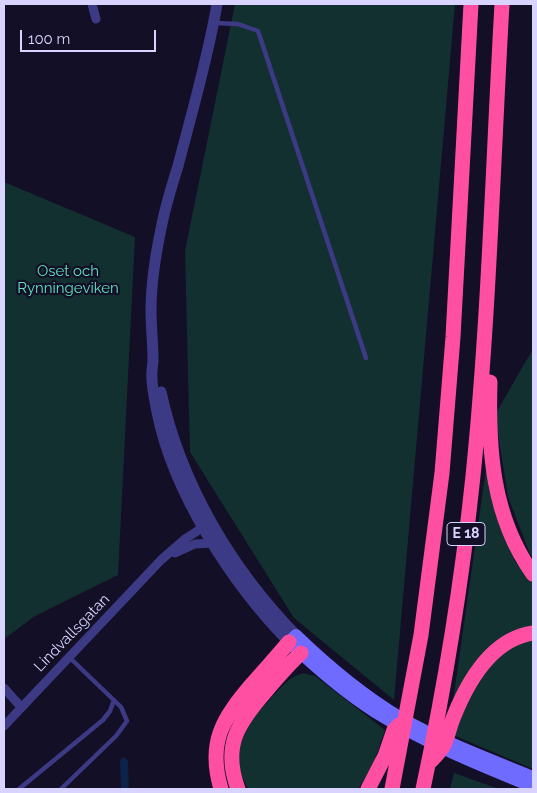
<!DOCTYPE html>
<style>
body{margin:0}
#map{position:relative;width:537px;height:793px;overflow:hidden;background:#130f26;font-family:Raleway,sans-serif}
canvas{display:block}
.frame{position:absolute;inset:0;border:5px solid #d9d4ff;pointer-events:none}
.scale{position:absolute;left:20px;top:30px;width:136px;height:22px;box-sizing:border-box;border:2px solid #d9d4ff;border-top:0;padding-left:6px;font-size:15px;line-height:18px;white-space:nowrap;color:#d9d4ff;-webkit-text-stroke:4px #130f26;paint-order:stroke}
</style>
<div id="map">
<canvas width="537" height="793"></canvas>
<div class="frame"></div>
<div class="scale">100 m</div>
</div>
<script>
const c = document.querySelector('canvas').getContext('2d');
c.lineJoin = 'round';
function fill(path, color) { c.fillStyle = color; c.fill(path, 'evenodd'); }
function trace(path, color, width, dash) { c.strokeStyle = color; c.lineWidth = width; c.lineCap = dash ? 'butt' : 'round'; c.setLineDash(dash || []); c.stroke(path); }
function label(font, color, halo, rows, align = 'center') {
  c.font = font + ' Raleway,sans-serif'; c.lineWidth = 4.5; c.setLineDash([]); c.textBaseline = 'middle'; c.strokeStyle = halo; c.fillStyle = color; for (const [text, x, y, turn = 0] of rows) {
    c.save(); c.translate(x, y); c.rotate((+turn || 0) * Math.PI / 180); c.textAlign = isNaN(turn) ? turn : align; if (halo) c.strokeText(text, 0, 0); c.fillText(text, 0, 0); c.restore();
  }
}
fill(new Path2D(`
 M235,4h220l-61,696 -100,-82 -104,-166 -5,-201z
 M4,182l131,55 -17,338 -83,41 -31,23z
 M533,350v208l-3,-4 -22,-57 -13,-82 32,-56z
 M486,469l13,55 16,37 18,23v42l-27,10 -54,72z
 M533,640v129l-80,-34c15,-34 37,-92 80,-95z
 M303,673l12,3 70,54 -12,35 -15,24h-110c-2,-5 -7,-12 -8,-18 -6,-31 13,-54 33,-75 11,-12 15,-18 30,-23z
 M454,773l45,16h-49z`), '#12302f');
fill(new Path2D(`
 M123,757l5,3 1,29h-8l-1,-29z`), '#0c2248');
trace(new Path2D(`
 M215,23l23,1 20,7 108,327
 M19,789l84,-69 7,-9 4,-11
 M61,789l55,-53 11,-15 -6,-14 -52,-50`), '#3d3a85', 4.5);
trace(new Path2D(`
 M92,4l4,15
 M175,553l20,-9 18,-1
 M4,688l17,19
 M4,726l157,-166 24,-21 23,-15`), '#3d3a85', 9);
trace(new Path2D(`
 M217,4c-9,54 -25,108 -39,162 -6,19 -12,38 -16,58 -6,28 -11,58 -11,86 0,17 2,33 2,50 0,6 -2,12 -1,18 0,11 3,23 5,34 16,81 75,172 132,230
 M161,392c20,92 70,176 135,243`), '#3d3a85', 11);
trace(new Path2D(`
 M533,777c-44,-18 -90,-35 -132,-59 -38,-23 -73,-52 -105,-83l-7,7c27,26 55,50 86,70 50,31 104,53 158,75`), '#6f6bff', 12);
trace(new Path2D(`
 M490,382c-2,67 2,135 43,192
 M429,763c5,-5 11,-11 15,-18 4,-9 6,-20 10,-29 14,-35 38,-77 79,-83
 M221,789c-14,-47 2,-71 32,-106 12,-13 24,-27 36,-41
 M238,789c-16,-43 0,-66 28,-98 11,-13 22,-26 35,-38
 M368,789l17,-33 9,-26 5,-5
 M392,789l29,-154 21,-162 11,-136 18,-333
 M423,789c22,-103 39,-208 50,-313 16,-157 20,-315 29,-472`), '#ff4fa3', 15);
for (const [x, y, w] of [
 [466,534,38]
]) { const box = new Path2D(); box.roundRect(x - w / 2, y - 11.5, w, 23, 4); c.fillStyle = '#130f26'; c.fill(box); trace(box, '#d9d4ff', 1); }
label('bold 14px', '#d9d4ff', null, [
 ["E 18",466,534]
]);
label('15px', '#5fe0c0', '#130f26', [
 ["Oset och",68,271],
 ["Rynningeviken",68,288]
]);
label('15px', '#d9d4ff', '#130f26', [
 ["Lindvallsgatan",72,633,-46]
]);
</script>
